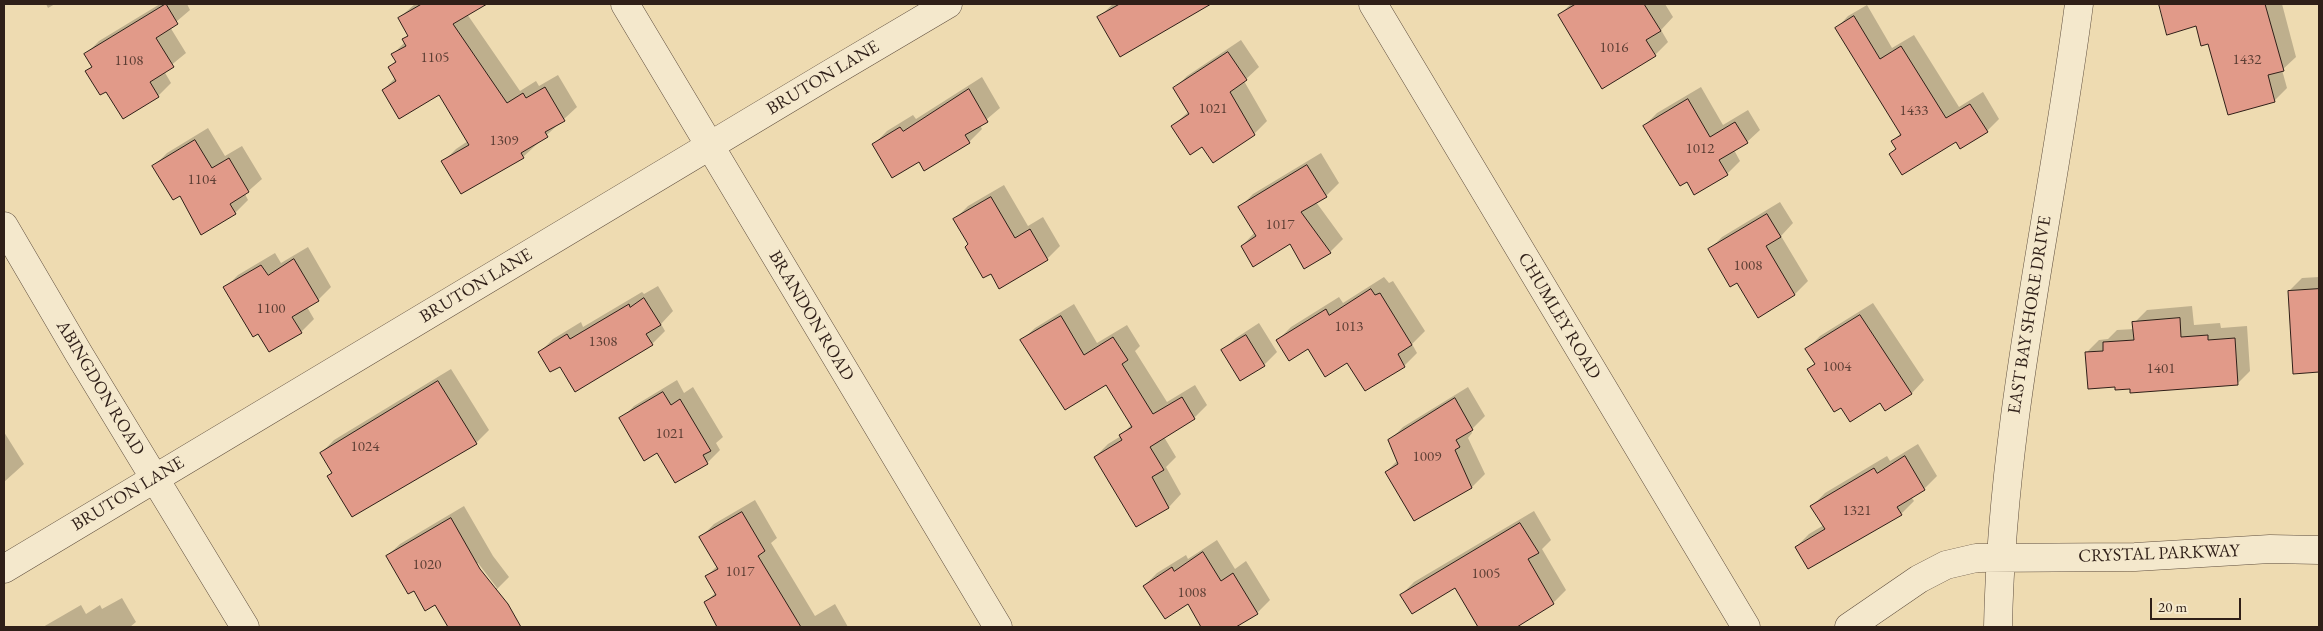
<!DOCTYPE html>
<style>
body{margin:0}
#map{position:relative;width:2323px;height:631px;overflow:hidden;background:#eedbb1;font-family:"EB Garamond",serif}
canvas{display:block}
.frame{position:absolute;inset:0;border:5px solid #2f1f18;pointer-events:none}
.scale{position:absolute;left:2150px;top:598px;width:91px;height:22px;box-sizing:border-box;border:2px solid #2f1f18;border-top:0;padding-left:6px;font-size:15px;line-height:18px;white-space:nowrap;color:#2f1f18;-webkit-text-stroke:4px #f4e8cc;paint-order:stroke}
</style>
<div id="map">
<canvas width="2323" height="631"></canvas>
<div class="frame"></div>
<div class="scale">20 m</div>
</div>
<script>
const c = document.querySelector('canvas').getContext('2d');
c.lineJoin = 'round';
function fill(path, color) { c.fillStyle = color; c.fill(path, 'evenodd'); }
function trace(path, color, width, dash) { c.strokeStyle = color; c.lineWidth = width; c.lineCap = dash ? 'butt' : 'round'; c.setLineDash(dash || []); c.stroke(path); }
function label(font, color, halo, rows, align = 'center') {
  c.font = font + ' "EB Garamond",serif'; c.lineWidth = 4; c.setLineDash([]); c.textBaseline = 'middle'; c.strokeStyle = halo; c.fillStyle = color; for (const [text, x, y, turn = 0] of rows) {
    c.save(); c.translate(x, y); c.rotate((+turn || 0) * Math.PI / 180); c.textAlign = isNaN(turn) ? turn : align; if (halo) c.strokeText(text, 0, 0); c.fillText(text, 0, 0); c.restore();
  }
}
fill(new Path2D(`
 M46,4h9l-7,4z
 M160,4h27l3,6 -20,17 16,26 -22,18 7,12 -13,13 -52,-6 -19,-18 6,-6 -7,-12 13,-13z
 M415,4h69l-17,10 53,77 16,-10 3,5 19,-11 19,32 -54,50 -61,36 -19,-31 13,-13 12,-8 -28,-48 -57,-3 13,-13 -6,-10 6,-7 -3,-6 12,-12 -2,-2 6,-6 -10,-16z
 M1113,4h88l-10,10 -92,3z
 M1571,4h94l8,13 -12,13 7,12 -13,13 -96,-40z
 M2160,4h122l14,53 -14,13 5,18 -13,13 -65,-58 -13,-18 -28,9z
 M1867,5l25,43 22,-13 45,72 24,-15 16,27 -12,12 -31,9 -66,14 7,-7 -4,-6 8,-8 -65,-104 12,-13z
 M1241,40l18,27 -15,14 23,40 -13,13 -51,11 -31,-18 17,-16 -15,-22 13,-13z
 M982,77l18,31 -20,17 2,4 -13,13 -49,18 -46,-16 13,-13 26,-16 3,4z
 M1701,87l22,38 25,-15 12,20 -13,12 -13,8 6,11 -13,13 -40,6 -43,-54 13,-13z
 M208,128l17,28 17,-10 20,33 -17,15 3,6 -13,13 -34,20 -20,-39 -27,-28 13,-13z
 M1321,153l18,30 -13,13 -10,6 27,37 -13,13 -25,15 -15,-24 -48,3 13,-14 -15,-25 13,-13z
 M1004,185l24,41 15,-9 17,29 -13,13 -56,13 -21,-28 -15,-25 13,-13z
 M1780,202l13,21 -12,13 27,45 -13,13 -37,22 -21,-35 -28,-31 13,-13z
 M308,247l23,40 -13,13 -11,7 7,12 -13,13 -32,19 -44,-63 13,-13 37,-22 6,10z
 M1384,277l5,6 4,-2 32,50 -13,13 5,9 -13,13 -39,24 -17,-29 -39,-14 -31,-7 13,-13 48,-30 4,6z
 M2319,277v94l-25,2 -5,-82 13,-13z
 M658,286l15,25 -12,13 4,7 -13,13 -77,46 -14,-25 -21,-13 13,-13 28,-17 2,5 59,-35 2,2z
 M1873,303l51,77 -12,13 -26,16 -5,-7 -40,5 -32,-38 6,-6 -8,-14 13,-13z
 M1074,304l23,39 30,-18 13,21 -5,5 32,51 28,-17 12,20 -13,13 -30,19 12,20 -10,10 15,27 -12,13 -32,18 -42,-68 13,-13 13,-8 11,-12 -26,-41 -84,-43 13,-12z
 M2192,306l2,19 26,-2 1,5 26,-2 3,45 -13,13 -106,4 -15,-2 -30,-33 13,-13 9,-1 9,-9 17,-1v-6l13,-13z
 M1259,323l18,29 -13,13 -41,-15 13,-12z
 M451,369l38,61 -13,13 -143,29 -12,-19 13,-13z
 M677,380l7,13 9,-6 30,50 -7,6 4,7 -13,13 -50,-12 -36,-32 13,-13z
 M1468,387l17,29 -14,14 1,3 -4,5 17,36 -13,13 -57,33 -29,-48 12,-12 -8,-20 13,-13z
 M4,432l20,32 -20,18z
 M1918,444l19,32 -13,13 -13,8 3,4 -13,13 -105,33 13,-13 15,-9 -12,-19 13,-13 62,-37 3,5z
 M755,500l22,38 -6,5 44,73 20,-12 13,23h-88l-12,-20 -43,-4 11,-11 -9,-16 11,-11 -17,-28 13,-13z
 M464,506l29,50 16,21 -13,13 -60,13 -21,-14 -28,-33 13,-12zM478,563l19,25h-3l-18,-24z
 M1534,511l17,29 -9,9 24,41 -13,13 -38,24h-36l-23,-41 -55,9 13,-13z
 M1217,540l18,29 11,-8 24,39 -13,13 -23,14h-32l-13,-25 -45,-16 13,-13 29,-18 2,4z
 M122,598l14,24 -6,5h-87l38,-22 5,9 14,-9 2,4z`), '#0003');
const building = new Path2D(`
 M166,4l12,20 -22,14 18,29 -24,15 9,15 -36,22 -17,-27 -6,3 -15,-24 7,-4 -8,-13z
 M422,4h65l-34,20 54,79 16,-10 3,5 19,-11 20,34 -20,11 3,5 -27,16 3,5 -63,36 -20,-33 28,-16 -30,-50 -40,24 -17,-29 14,-9 -8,-14 8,-5 -5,-8 15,-8 -4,-7 6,-3 -10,-18z
 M1120,4h91l-91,53 -23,-40z
 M1576,4h68l17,27 -15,9 10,16 -54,33 -44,-74z
 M2159,4h106l19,67 -16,4 7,27 -47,13 -20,-71 -7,2 -5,-20 -29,9z
 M1854,16l26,43 21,-13 45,72 24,-14 18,28 -28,17 -4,-7 -54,33 -13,-21 7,-5 -5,-8 10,-6 -66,-107z
 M1228,52l19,28 -17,12 25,43 -42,28 -11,-16 -12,8 -19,-29 18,-12 -16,-26z
 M969,89l19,33 -23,13 5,8 -46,28 -5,-9 -27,16 -20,-34 28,-17 3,4z
 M1688,99l22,38 25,-15 13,21 -29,17 9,15 -34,20 -7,-13 -7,4 -37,-60z
 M195,140l17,28 17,-10 20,34 -19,12 6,10 -35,21 -21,-39 -7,4 -21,-34z
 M1307,165l20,32 -26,15 30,41 -27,16 -14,-25 -37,23 -12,-21 15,-10 -18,-29z
 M991,197l24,41 15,-9 18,31 -49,29 -8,-15 -8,4 -18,-31 3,-3 -15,-25z
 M1767,214l14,23 -15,9 29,49 -37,23 -21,-35 -7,4 -22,-38z
 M294,259l25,42 -27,16 10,16 -33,19 -11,-18 -5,3 -30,-50 38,-22 7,10z
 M1371,289l4,6 5,-2 32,52 -14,9 7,13 -40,24 -18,-28 -22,14 -17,-28 -19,12 -13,-21 50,-31 3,6z
 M2319,289v83l-26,2 -5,-83z
 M644,298l17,27 -15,9 7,11 -78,47 -15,-25 -10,5 -12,-20 29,-18 3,5 59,-35 1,3z
 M1860,315l52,79 -27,17 -5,-8 -30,19 -9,-14 -7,4 -27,-43 8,-5 -10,-15z
 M1061,316l23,39 29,-18 15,23 -6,4 31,50 29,-17 13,22 -45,28 14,23 -12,7 17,31 -33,19 -42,-70 28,-17 -3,-5 13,-8 -26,-42 -41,25 -45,-70z
 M2180,318l1,19 27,-2v5l27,-2 3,47 -108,8v-4l-15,1v-3l-27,2 -3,-37 18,-1v-9l31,-2 -2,-18z
 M1246,335l19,31 -25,15 -19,-31z
 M438,381l39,63 -125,73 -25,-41 5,-3 -12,-20z
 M663,392l8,13 9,-6 31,52 -8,4 5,9 -33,19 -18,-30 -13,8 -25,-43z
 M1455,398l18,32 -17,10 4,7 -5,3 17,38 -58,33 -29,-49 13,-8 -10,-24z
 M1905,456l20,34 -28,17 5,8 -94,54 -13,-22 30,-18 -15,-23 64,-38 3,5z
 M742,512l23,39 -7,5 43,71h-84l-13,-25 12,-7 -11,-19 13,-7 -19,-32z
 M451,518l29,51 28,35 13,23h-73l-13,-22 -10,6 -11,-20 -6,3 -22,-38z
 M1520,523l19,30 -11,6 26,45 -37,23h-39l-23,-39 -43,26 -12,-19z
 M1203,552l18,29 12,-8 25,41 -22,13h-35l-13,-23 -23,15 -22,-33 29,-19 2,4z`);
fill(building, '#e19a89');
trace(building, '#2f1f18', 1);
const minor = new Path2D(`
 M625,4l373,623
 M1373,4l373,623
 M4,226l75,128 166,273
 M4,569c315,-188 628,-379 944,-565
 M1849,627l70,-48 27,-14 30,-7 159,-1 135,-8 49,1
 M1998,627c4,-210 54,-415 81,-623`);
trace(minor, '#5f4e3e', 29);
trace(minor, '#f4e8cc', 28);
label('15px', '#5c3e34', null, [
 ["1016",1614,48],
 ["1105",435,58],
 ["1432",2247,60],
 ["1108",129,61],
 ["1021",1213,109],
 ["1433",1914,111],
 ["1309",504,141],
 ["1012",1700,149],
 ["1104",202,180],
 ["1017",1280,225],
 ["1008",1748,266],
 ["1100",271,309],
 ["1013",1349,327],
 ["1308",603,342],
 ["1004",1837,367],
 ["1401",2161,369],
 ["1021",670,434],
 ["1024",365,447],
 ["1009",1427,457],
 ["1321",1857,511],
 ["1020",427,565],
 ["1017",740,572],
 ["1005",1486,574],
 ["1008",1192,593]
]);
label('18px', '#2f1f18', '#f4e8cc', [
 ["BRUTON LANE",823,78,-31],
 ["BRUTON LANE",476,286,-31],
 ["EAST BAY SHORE DRIVE",2030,315,-81],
 ["BRANDON ROAD",811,316,59],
 ["CHUMLEY ROAD",1559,316,59],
 ["ABINGDON ROAD",100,388,59],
 ["BRUTON LANE",128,494,-31],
 ["CRYSTAL PARKWAY",2159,554,-2]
]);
</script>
